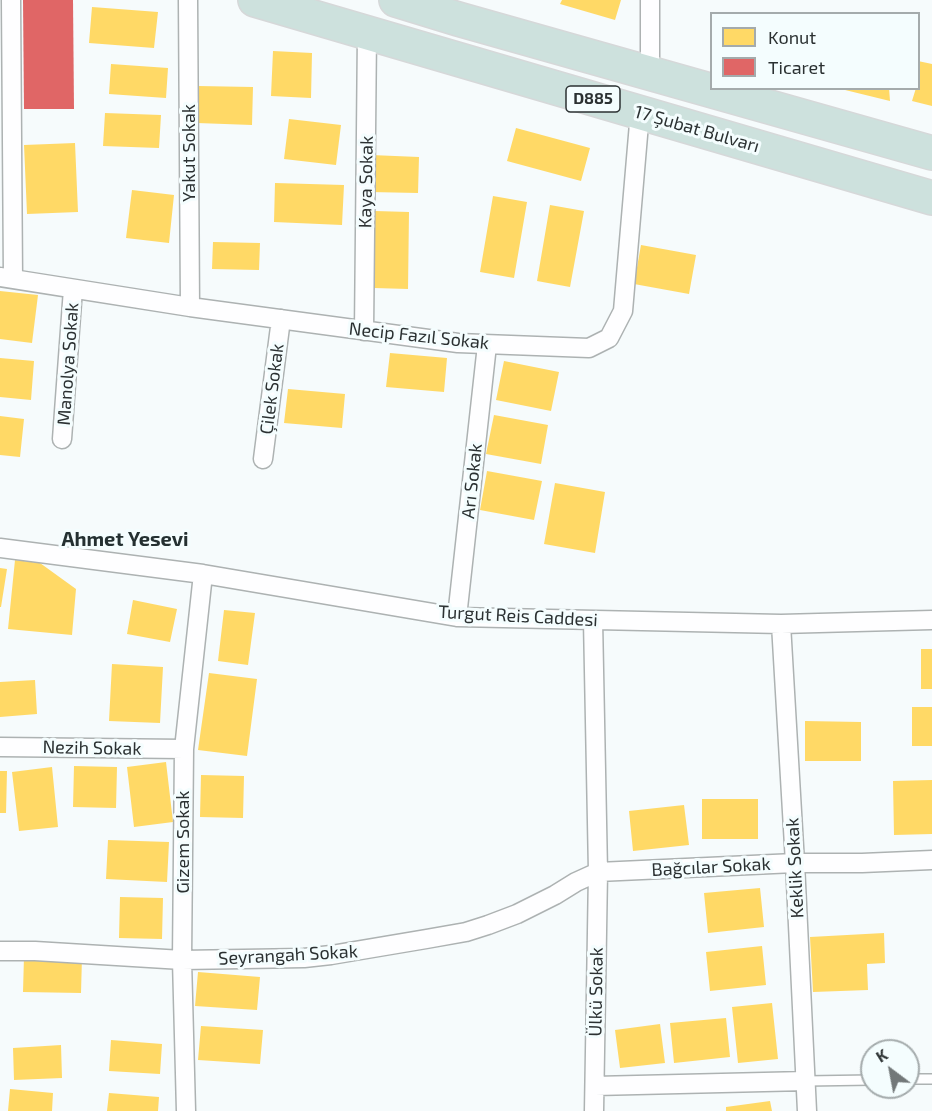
<!DOCTYPE html>
<meta charset="utf-8">
<style>
body{margin:0}
#map{position:relative;width:932px;height:1111px;overflow:hidden;background:#f6fbfc;font-family:"Exo 2",sans-serif}
canvas{display:block}
.legend{position:absolute;left:710px;top:12px;width:210px;height:78px;box-sizing:border-box;background:#f4fdfe;border:2px solid #a4abac;margin:0;padding:8px 10px;list-style:none;font-size:18px;color:#2b3132}
.legend li{display:flex;align-items:center;gap:12px;height:30px}
.legend b{width:30px;border:2px solid #a4abac}
.north{position:absolute;left:860px;top:1039px;width:60px;height:60px;box-sizing:border-box;background:#f4fdfe;border:2px solid #a4abac;border-radius:50%;rotate:328deg;font-size:16px;font-weight:700;line-height:24px;text-align:center;color:#2b3132}
.north::after{content:'';display:block;margin:auto;width:21px;height:27px;background:#727879;clip-path:polygon(50% 0,100% 100%,50% 72%,0 100%)}
</style>
<div id="map">
<canvas width="932" height="1111"></canvas>
<ul class="legend">
<li><b style="height:16px;background:#ffd966"></b>Konut</li>
<li><b style="height:16px;background:#e06666"></b>Ticaret</li>
</ul>
<div class="north">K</div>
</div>
<script>
const c = document.querySelector('canvas').getContext('2d');
c.lineJoin = 'round';
function fill(path, color) { c.fillStyle = color; c.fill(path, 'evenodd'); }
function trace(path, color, width, dash) { c.strokeStyle = color; c.lineWidth = width; c.lineCap = dash ? 'butt' : 'round'; c.setLineDash(dash || []); c.stroke(path); }
function label(font, color, halo, rows, align = 'center') {
  c.font = font + ' "Exo 2",sans-serif'; c.lineWidth = 6; c.setLineDash([]); c.textBaseline = 'middle'; c.strokeStyle = halo; c.fillStyle = color; for (const [text, x, y, turn = 0] of rows) {
    c.save(); c.translate(x, y); c.rotate((+turn || 0) * Math.PI / 180); c.textAlign = isNaN(turn) ? turn : align; if (halo) c.strokeText(text, 0, 0); c.fillText(text, 0, 0); c.restore();
  }
}
fill(new Path2D(`
 M562,0h59l-6,20 -55,-16z
 M92,7l66,5 -4,36 -65,-5z
 M273,51l39,2 -1,45 -40,-2z
 M918,61l14,3v42l-20,-5 4,-13h2z
 M111,64l57,4 -2,30 -57,-4z
 M198,86l55,1 -1,38 -55,-2z
 M842,88h47l1,13 -49,-12z
 M105,113l56,2 -2,33 -56,-2z
 M289,119l52,6 -5,40 -52,-6z
 M516,128l74,20 -9,33 -74,-20z
 M75,143l3,69 -51,2 -3,-69z
 M371,155l48,2 -1,36 -48,-1z
 M275,183l69,2 -2,40 -68,-3z
 M132,190l42,5 -5,48 -43,-5z
 M493,196l34,6 -13,76 -34,-6z
 M550,205l34,6 -14,76 -33,-6z
 M375,211l34,1 -1,77 -34,-1z
 M213,242l47,1 -1,27 -47,-1z
 M641,245l55,10 -7,39 -55,-10z
 M0,291l38,4 -6,48 -32,-4z
 M390,353l57,5 -3,34 -58,-5z
 M0,358l34,3 -3,39 -31,-3z
 M504,361l55,11 -8,39 -55,-11z
 M288,389l57,5 -3,34 -58,-5z
 M494,415l54,10 -7,39 -55,-10z
 M0,416l24,3 -4,38 -20,-2z
 M487,471l55,10 -8,39 -54,-10z
 M555,483l50,9 -10,61 -51,-9z
 M15,560l25,3 36,26 -4,46 -64,-6z
 M0,568l7,1 -6,38h-1z
 M133,600l44,9 -7,33 -43,-8z
 M224,610l31,3 -7,52 -30,-4z
 M921,649h11v40h-11z
 M112,664l51,3 -3,56 -51,-2z
 M209,673l48,6 -10,77 -49,-6z
 M35,680l2,34 -37,3v-35z
 M912,707h20v39h-20z
 M805,721l56,1v39h-56z
 M166,762l7,60 -39,5 -7,-60z
 M74,766l43,1 -1,41 -43,-1z
 M52,767l6,60 -39,4 -7,-59z
 M0,771h7l-1,42h-6z
 M201,775l43,1 -1,42 -43,-1z
 M932,780v54l-38,1 -1,-54z
 M702,799h56v40h-56z
 M684,805l5,40 -56,6 -4,-40z
 M108,840l61,2 -2,40 -61,-3z
 M760,888l4,39 -56,6 -4,-40z
 M120,897l43,1 -1,41 -43,-1z
 M884,933l1,30 -18,1 1,26 -55,2 -3,-55z
 M762,946l4,39 -56,6 -4,-39z
 M24,956l58,1 -1,36 -58,-1z
 M198,972l62,5 -3,33 -62,-4z
 M772,1003l6,56 -40,4 -6,-56z
 M726,1018l4,39 -56,6 -4,-40z
 M660,1024l5,39 -45,5 -5,-38z
 M201,1026l62,4 -3,34 -62,-4z
 M111,1040l51,4 -2,30 -51,-3z
 M61,1045l1,33 -48,2 -1,-32z
 M10,1089l43,4 -1,18h-44z
 M109,1093l50,4 -1,14h-51z
 M770,1101l2,10h-46v-4z`), '#ffd966');
fill(new Path2D(`
 M23,0h50l1,109h-50z`), '#e06666');
const lane = new Path2D(`
 M908,1079h24
 M806,1081l66,-1`);
const street = new Path2D(`
 M11,0l2,279
 M188,0l2,307
 M650,0v73
 M0,277l190,30 268,36 131,5 20,-10 14,-27 17,-199
 M364,331l3,-298
 M62,439l11,-150
 M263,459l18,-140
 M0,548l203,26 254,43 324,7 151,-4
 M457,617l30,-272
 M593,620l5,252 -4,239
 M781,624l14,239 12,248
 M0,747l184,2
 M0,951h35l147,9 122,-2 27,-3 95,-16 40,-7 22,-7 29,-11 38,-19 21,-13 22,-10 197,-9h67l70,-3
 M595,1086l211,-5
 M186,1111l-4,-151 2,-211 19,-175`);
const highway = new Path2D(`
 M255,0l677,198
 M396,0l62,19 474,134`);
trace(lane, '#adb2b2', 12);
trace(street, '#adb2b2', 21);
trace(highway, '#d6d8d9', 36);
trace(lane, '#fefeff', 9);
trace(street, '#fefeff', 18);
trace(highway, '#cde1dd', 33);
for (const [x, y, w] of [
 [593,99,54]
]) { const box = new Path2D(); box.roundRect(x - w / 2, y - 13, w, 26, 4.5); c.fillStyle = '#f4fdfe'; c.fill(box); trace(box, '#2b3132', 1.5); }
label('bold 16px', '#2b3132', null, [
 ["D885",593,99]
]);
label('18px', '#2b3132', '#f4fdfe', [
 ["17 Şubat Bulvarı",697,129,16],
 ["Yakut Sokak",189,153,-90],
 ["Kaya Sokak",366,182,-89],
 ["Necip Fazıl Sokak",419,336,6],
 ["Manolya Sokak",68,364,-86],
 ["Çilek Sokak",272,389,-83],
 ["Arı Sokak",472,481,-84],
 ["Turgut Reis Caddesi",518,616,3],
 ["Nezih Sokak",92,748,1],
 ["Gizem Sokak",183,842,-90],
 ["Bağcılar Sokak",711,867,-3],
 ["Keklik Sokak",795,868,-93],
 ["Seyrangah Sokak",288,955,-3],
 ["Ülkü Sokak",596,992,-89]
]);
label('bold 20px', '#243031', '#f4fdfe', [
 ["Ahmet Yesevi",125,539]
]);
</script>
